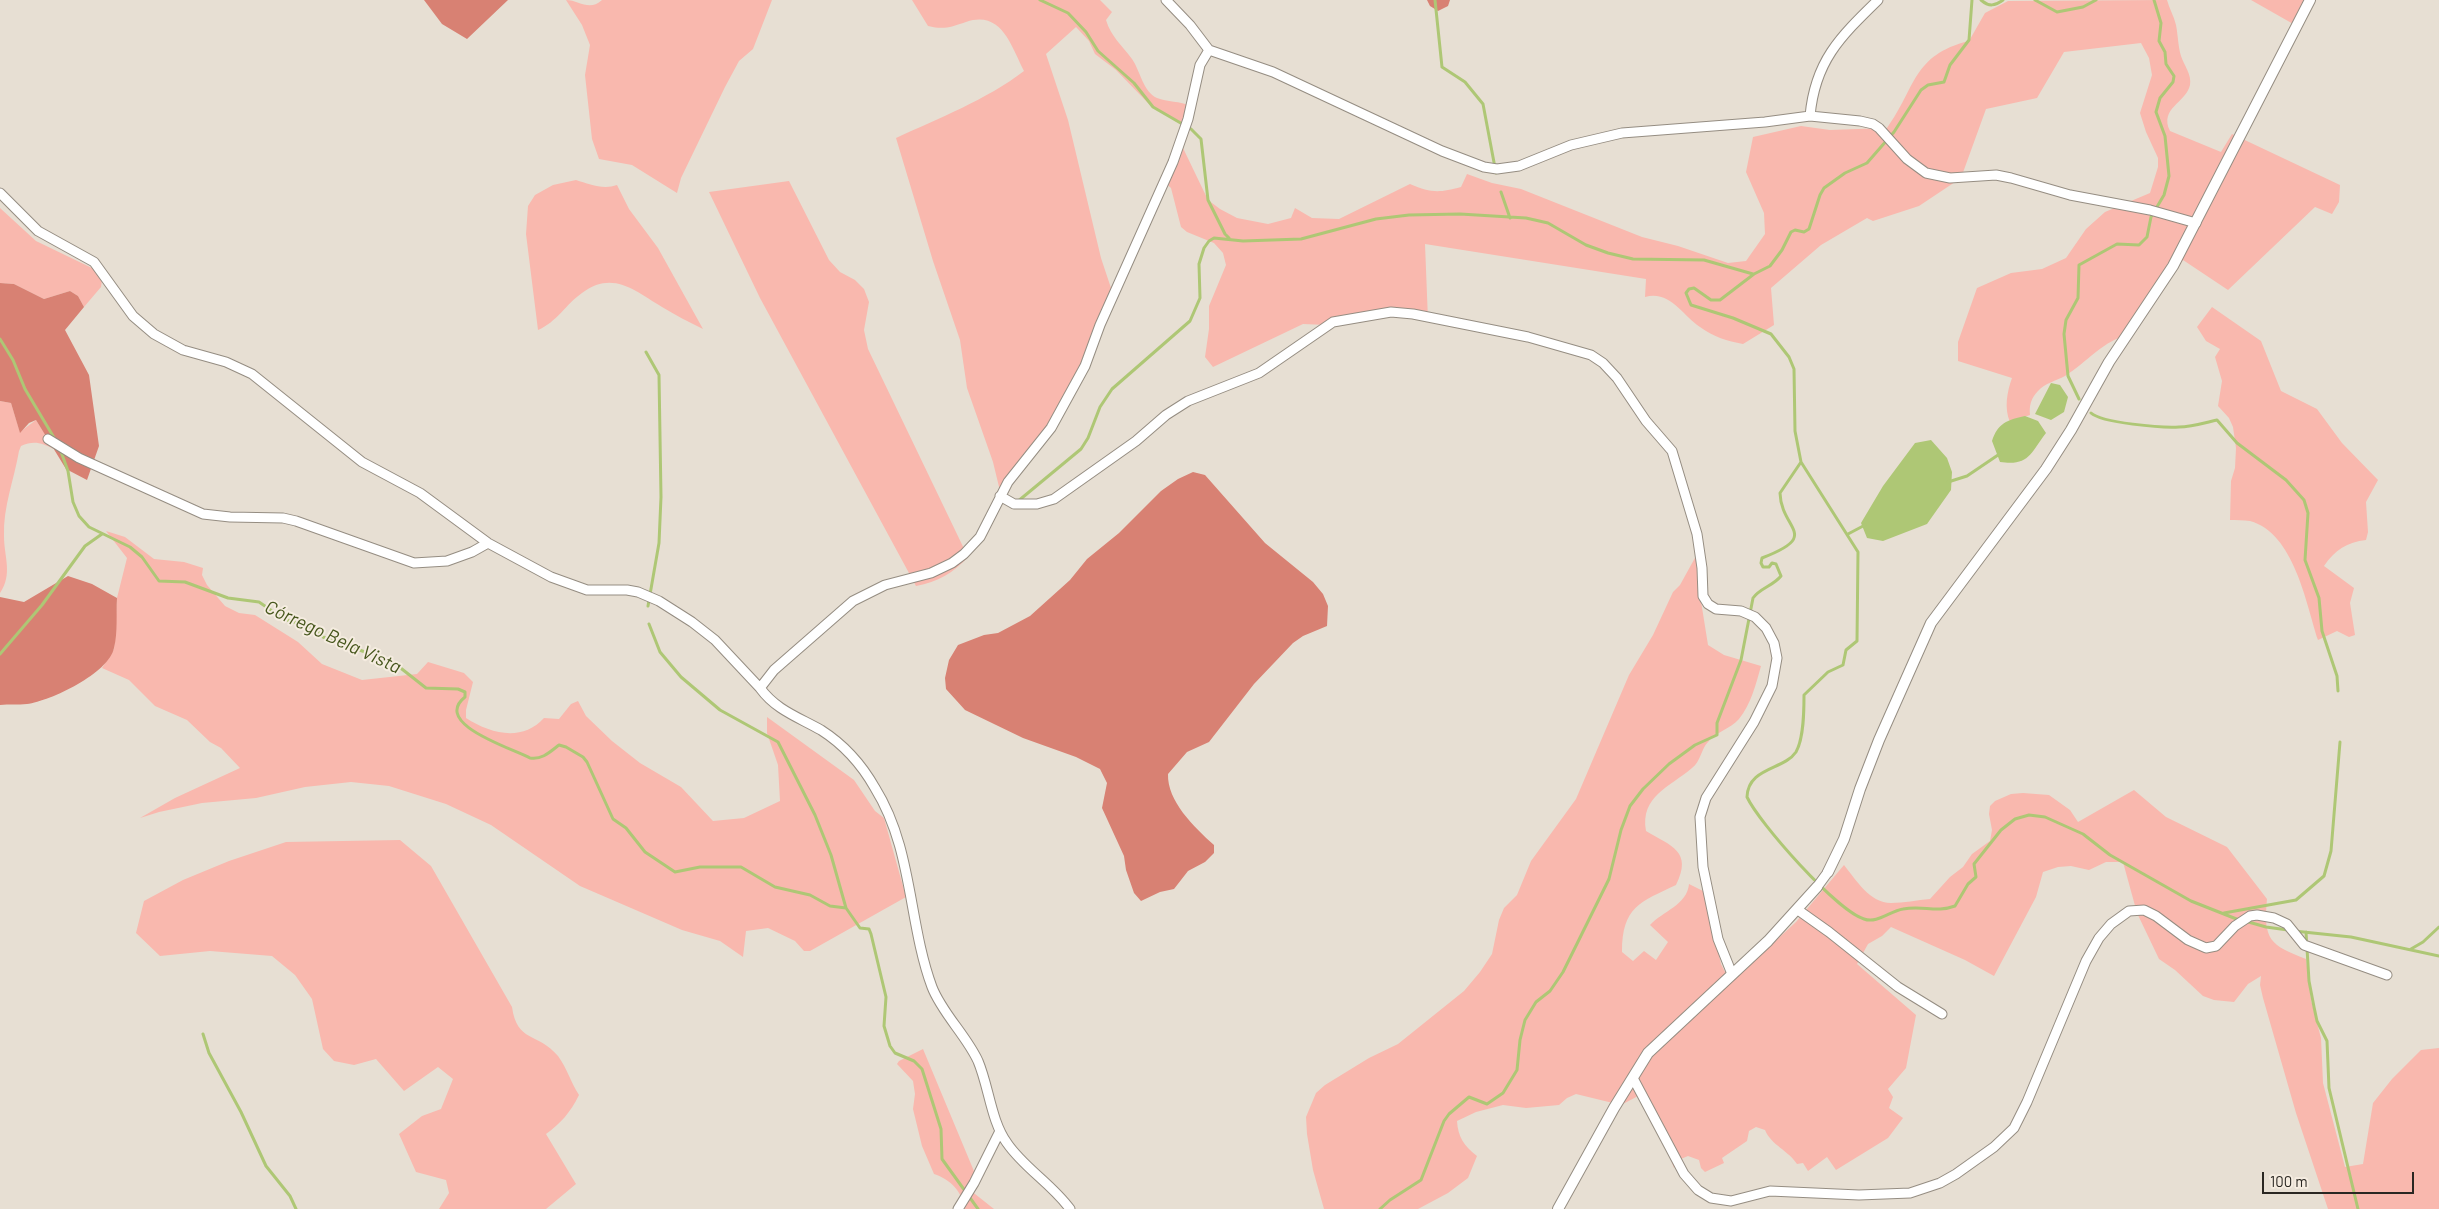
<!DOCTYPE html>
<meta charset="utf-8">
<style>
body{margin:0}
#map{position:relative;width:2439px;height:1209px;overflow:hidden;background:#e7dfd3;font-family:Barlow,sans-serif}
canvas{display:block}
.scale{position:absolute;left:2262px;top:1172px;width:152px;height:22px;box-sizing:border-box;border:2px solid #2a2722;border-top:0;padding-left:6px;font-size:15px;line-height:18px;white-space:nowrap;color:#2a2722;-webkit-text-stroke:4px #f5ece0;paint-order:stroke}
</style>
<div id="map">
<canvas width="2439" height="1209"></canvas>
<div class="scale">100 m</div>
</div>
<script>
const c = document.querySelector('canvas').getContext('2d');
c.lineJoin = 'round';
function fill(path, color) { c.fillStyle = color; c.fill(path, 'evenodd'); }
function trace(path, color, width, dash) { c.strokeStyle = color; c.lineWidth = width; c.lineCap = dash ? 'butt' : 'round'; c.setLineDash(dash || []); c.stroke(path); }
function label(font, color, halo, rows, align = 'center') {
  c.font = font + ' Barlow,sans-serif'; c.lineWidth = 4; c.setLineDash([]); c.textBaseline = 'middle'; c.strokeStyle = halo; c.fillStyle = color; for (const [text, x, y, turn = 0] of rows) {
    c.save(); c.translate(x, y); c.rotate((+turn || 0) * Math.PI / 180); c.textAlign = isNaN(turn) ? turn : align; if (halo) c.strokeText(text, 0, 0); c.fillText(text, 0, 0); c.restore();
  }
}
fill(new Path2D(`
 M566,0c13,0 23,12 36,0h170l-19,49 -14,12 -14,26 -44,91 -4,15 -45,-28 -33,-6 -7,-20 -7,-64 5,-30 -8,-20z
 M912,0h188l12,12 -6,8c5,17 16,25 26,39 8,11 11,33 25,39 10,4 23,3 34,8l-5,22 -38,-25 -32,-33 -21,-16 -6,-13 -13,-14 -30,27 22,66 33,138 12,36 -32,85 -16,32 -20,30 -44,54 -8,-33 -26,-74 -7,-48 -27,-79 -37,-123c43,-20 90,-38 128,-67 -13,-25 -22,-61 -58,-49 -15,5 -22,8 -38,4z
 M2167,0c2,8 7,16 9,25 2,10 2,21 5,31 3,9 11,19 9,29 -4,18 -31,23 -20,46l51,21 11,-18 108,51 -1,17 -7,12 -17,-7 -87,83 -45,-30 -53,74c-26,6 -43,28 -65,42 -9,5 -20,7 -27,15 -7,7 -9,15 -8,24l-20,7c-6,-14 -3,-30 2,-44l-54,-17v-19l19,-54 34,-15 31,-4 24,-11 20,-29 19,-17 45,-19 8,-26v-9l-12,-26 -6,-19 12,-38 -3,-17 -8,-15 -77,9 -27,46 -51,11 -25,69 -42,28 -46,15 -6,-3 -46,27 -50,43 3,37 -31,19c-16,-3 -29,-7 -43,-17 -17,-11 -30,-37 -55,-30l1,-18 -221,-35 3,76 -19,-4 -37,1 -45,8 -24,-1 -90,43 -8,-10 4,-28v-23l17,-41 -3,-12 -9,-10 -27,-11 -6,-5 -10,-39 -7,-6 19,-34 25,52 12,9 17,9 31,6 23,-6 4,-10 17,10 27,1 71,-35c21,9 29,9 51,3l6,-13 25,9 29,6 121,48 36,9 50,17 18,-2 19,-27 -1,-21 -18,-41 7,-35 48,-11 29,4 57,-2c29,-40 25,-73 82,-87l16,-28 23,-12z
 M2251,0h56l-12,25z
 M576,180c13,4 27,10 41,5l12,24 29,39 45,81c-14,-7 -28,-14 -41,-22 -27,-16 -49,-37 -80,-14 -16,11 -25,29 -44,37l-12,-96 2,-28 7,-11 18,-10z
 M789,181l40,79 11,12 15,8 9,9 5,13 -5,28 4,19 100,208c-15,16 -30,25 -52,29l-156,-288 -51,-106z
 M0,208l36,33 58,28 8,11 -1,7 -17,20 -6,-11 -8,-5 -26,8 -30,-15 -14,-1z
 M2212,307l49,34 20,50 36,18 25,34 36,37 -12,22 2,30 -2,8c-19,2 -31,10 -42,26l30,22 -4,15 5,32 -6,2 -12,-6 -19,9c-12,-37 -24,-107 -68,-119 -6,-1 -14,-1 -20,-1l1,-39 4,-13 1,-20 -3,-21 -4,-9 -11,-12 4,-25 -7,-24 5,-8 -14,-8 -9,-14z
 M0,401l11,2 9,29 16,-12 18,29c-12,-6 -20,-9 -33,-3l-2,5c-5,29 -16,56 -15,85 0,21 9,38 -4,57z
 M106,531l19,6 29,22 30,3 19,6 -1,7 5,10 18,21 14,7 16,2 43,27 24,22 40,16 55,-6 11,-12 36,11 9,9 -7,28v8c25,16 56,24 78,0l15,1 12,-15 7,-3 8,15 26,25 28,22 41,24 32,34 31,-3 36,-17 -2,-36 -11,-32v-16l87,63 21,31 9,7 22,79 -96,54h-6l-9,-10 -27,-13 -22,3 -3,26 -23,-16 -38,-11 -102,-44 -89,-61 -45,-21 -57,-18 -38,-4 -46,5 -49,11 -54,5 -43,9 -19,6 35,-20 65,-30 -19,-20 -11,-6 -23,-22 -32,-14 -26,-26 -27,-12 12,-19 3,-51 10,-40z
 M1698,546l2,49 8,50 16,10 37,11c-5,18 -10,38 -22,53 -9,10 -23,13 -31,23 -7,7 -7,19 -16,26 -22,19 -52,28 -46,63 25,15 47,20 30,54 -36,17 -54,22 -54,67l11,9 11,-10 12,9 12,-18 -18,-17c13,-14 37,-20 39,-41l16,8 16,72 4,8 10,6 61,-56 48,-57c12,15 26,38 47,38 13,0 26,-3 39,-4l20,-22 13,-10 9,-13 18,-13 2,-11 -3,-16 1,-8 5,-5 16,-7 12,-1 26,2 21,15 8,12 56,-32 32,27 61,30 40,52c-4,41 3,46 39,60l5,41 10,38 2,45 22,84 18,-3 10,-61 19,-24 29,-29 18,-2v161h-111l-32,-96 -33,-115 -3,-13 1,-9 -13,8 -14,18 -20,-2 -11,-4 -28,-26 -16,-11 -22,-46 -14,-51h-17l-17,8 -18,-4 -13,1 -15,5 -7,25 -42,79 -29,-16 -74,-33 -9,9 -14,8 -11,20 59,51 -10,53 -18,21 5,8 -4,11 14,10 -15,20 -52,32 -9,-13 -19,14 -5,-8 -6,1c-8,-13 -26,-19 -32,-34l-9,-3 -7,4 -2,10 -25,17 2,5 -19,9 -4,-4 -2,-8 -11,-4 -12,5 -2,7 -7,-19 -27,-54 -19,10 -45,-11 -9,4 -8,7 -33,3 -23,-3 -27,7 -19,9c1,16 7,25 20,35l-9,22 -20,15 -30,16h-94l-11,-39 -6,-36 -1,-17 10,-24 9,-8 44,-27 29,-14 66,-53 16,-19 12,-18 7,-34 5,-12 13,-13 14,-34 45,-62 53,-124 24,-40 20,-43 7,-7 16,-29z
 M400,840l31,26 81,141c5,36 26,25 46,49 9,12 13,27 21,39 -9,18 -18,28 -33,39l30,50 -30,25h-107l10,-16 -3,-13 -30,-8 -17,-38 23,-18 19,-7 12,-30 -15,-12 -34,24 -28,-32 -22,6 -20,-4 -11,-12 -11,-50 -17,-24 -23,-19 -62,-5 -50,5 -24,-23 8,-32 39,-21 46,-19 57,-19z
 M923,1049l53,127 -6,14 24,19h-30c-1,-17 -14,-30 -30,-35l-12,-28 -9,-37 2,-15 -2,-13 -16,-17 2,-3z`), '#f9b8ae');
fill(new Path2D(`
 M424,0h84l-41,39 -25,-15z
 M1427,0h23l-2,6 -10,5 -8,-5z
 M0,283l14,1 30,15 26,-8 8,5 6,11 -19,23 24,45 10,71 -12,34 -21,-11 -30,-49 -7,3 -9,10 -9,-30 -11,-2z
 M1193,472l12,3 60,68 48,39 10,12 5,12 -1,20 -24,10 -10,7 -39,41 -45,58 -22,10 -19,22c-1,27 26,53 46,71v8l-9,9 -17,9 -14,18 -14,3 -19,9 -7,-8 -8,-23 -2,-14 -22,-48 5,-25 -7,-14 -24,-12 -53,-19 -58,-28 -19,-21 -1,-11 4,-18 9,-15 26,-10 14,-2 32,-17 40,-36 17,-21 32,-26 42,-42 17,-12z
 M68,576l24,8 25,14c-1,16 1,34 -3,50 -5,25 -63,53 -87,56 -9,1 -18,0 -27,1v-108l24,5z`), '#d88173');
fill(new Path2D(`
 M2051,383l9,2 8,12 -4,15 -13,8 -16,-6z
 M2025,416l13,5 8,12c-16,21 -17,33 -46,29l-8,-21c6,-18 15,-21 33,-25z
 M1931,440l16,18 5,14 -1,18 -24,34 -44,17 -16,-3 -6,-15 22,-37 32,-43z`), '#aec775');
trace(new Path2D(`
 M1040,0l28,13 18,19 12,19 36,32 19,24 38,22 10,10 7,61 17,34 4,4
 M1435,0l7,67 23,15 18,22 13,69
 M1972,0l-3,40 -19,25 -6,17 -16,3 -7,5 -27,42 -27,31 -22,10 -21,15 -4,7 -11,34 -5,3 -9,-2 -4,2 -9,18 -12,16 -16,8 -34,26h-9l-17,-12 -5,1 -3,4 5,12 42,13 38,16 18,23 5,12 1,62 6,31 57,90 -1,89 -11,9 -3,15 -15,7 -24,23c0,15 0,43 -8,57 -12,18 -48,15 -49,45 12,26 90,114 117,122 13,5 26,-8 39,-10 20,-4 33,4 52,-3l13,-22 8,-7 -2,-13 27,-34 14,-11 14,-4 16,2 38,17 27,21 81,46 48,19
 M1981,0c8,7 14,6 22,0
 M2035,0l22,12 26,-5 13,-7
 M1501,192l9,26
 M0,339l13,21 12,29 31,52
 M646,352l13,23 2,122 -2,46 -11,63
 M2079,399l-11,-23 -4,-42 2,-14 12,-22 1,-33 38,-21 22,1 8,-8 4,-20 13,-22 5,-19 -4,-40 -9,-24 4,-14 13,-16 1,-6 -8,-12 -1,-12 -6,-11 2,-18 -7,-23
 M2091,413c11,10 71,15 88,14 12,0 25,-4 38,-7l20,23 49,37 18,20 4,13 -3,47 14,38 3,33 15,45 1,15
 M60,449l8,22 5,31 6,14 10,11 41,20 12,10 17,24 26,1 43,16 31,4 25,17 30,9 9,9 70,25 33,26 32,1 7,3v5c-34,27 49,52 65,61 12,2 20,-6 29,-13l7,2 17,10 4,5 26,57 13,9 19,24 30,20 25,-5h41l34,20 35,8 20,11 16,2 14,20 9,1 2,5 15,63 -2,29 6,20 5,7 19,8 8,8 19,60 1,30 36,50
 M1948,482l19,-6 34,-23
 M1017,502l64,-53 7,-11 12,-31 12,-18 78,-68 10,-23 -1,-34 5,-16 5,-7 5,-3 29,3 58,-2 75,-20 33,-4 51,-1 66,4 22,5 38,22 22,8 25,6 71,1 49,14
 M1848,534l17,-9
 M649,624l11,28 21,25 39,33 58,32 37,73 16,40 15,53
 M0,654l42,-49 43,-59 17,-12
 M2224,913l72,-13 28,-24 7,-25 9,-109
 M2245,921l21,6 22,3
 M2294,931l57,6 88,19
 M2306,932l3,49 5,26 3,14 10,20 2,47 29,121
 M2411,949l12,-7 16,-15
 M203,1034l6,19 32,59 25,54 24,30 6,13
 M1380,1209l10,-9 31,-20 23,-59 5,-7 20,-17 18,7 16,-11 14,-23 3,-30 5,-20 11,-18 14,-11 13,-19 46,-93 12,-49 9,-24 13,-17 26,-25 26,-19 22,-10v-12l24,-63 12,-62c7,-10 20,-12 28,-22l-5,-12 -4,-1 -3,4h-6l-2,-4 1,-5c60,-23 19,-28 18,-65l21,-31`), '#aec775', 3);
const minor = new Path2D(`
 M1209,50l64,22 169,79 42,16 13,2 22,-3 52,-21 51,-12 143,-11 45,-6 50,5 13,3 6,4 28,31 19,14 24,5 46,-3 15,3 59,17 80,15 46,13
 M1810,116c5,-55 30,-79 68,-116
 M0,193l38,38 56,31 39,54 21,18 29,16 43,12 26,12 110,88 58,31 68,50 63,34 36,13h40l11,2 21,9 33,21 23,18 45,48
 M48,439l31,19 124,56 27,3 53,1 13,3 118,42 33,-2 25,-9 16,-9
 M1000,496l14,8h23l17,-5 82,-58 30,-26 22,-14 71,-28 74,-51 58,-10 22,2 115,23 63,18 12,8 14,15 29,43 26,30 25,83 5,34 1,28 5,8 8,5 25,2 14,6 11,11 8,15 3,15 -5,28 -18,36 -48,76 -6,19 3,50 15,72 14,35
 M1817,887l11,-15
 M1798,910l31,22 69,55 44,27
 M1633,1078l51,96 14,16 13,8 20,3 39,-10 89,4 51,-2 30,-10 16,-9 38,-27 20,-19 13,-26 59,-141 13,-23 12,-14 18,-13 15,-1 12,6 32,24 18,8 10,-2 19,-20 15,-10 7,-1 17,3 13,6 17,21 83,30
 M958,1209l16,-26 26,-52
 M1070,1209c-18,-25 -46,-41 -63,-66 -16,-22 -18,-56 -29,-82 -12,-26 -36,-48 -46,-74 -24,-65 -19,-138 -57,-199 -13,-23 -32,-44 -54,-58 -23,-13 -45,-20 -61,-42l14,-18 79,-69 32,-16 46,-12 21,-10 12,-9 16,-17 28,-55 43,-54 34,-62 15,-41 73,-163 15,-43 12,-54 9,-15 -19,-25 -24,-25`);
const tertiary = new Path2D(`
 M1828,872l16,-33 16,-50 19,-49 52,-117 115,-154 25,-39 38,-68 64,-96 137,-266
 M1558,1209l56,-101 34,-55 120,-112 49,-54`);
trace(minor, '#958d82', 11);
trace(tertiary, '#958d82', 12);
trace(minor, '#fff', 9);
trace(tertiary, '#fff', 10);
label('italic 19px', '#45551b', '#f5ece0', [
 ["Córrego Bela Vista",333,637,25]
]);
</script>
